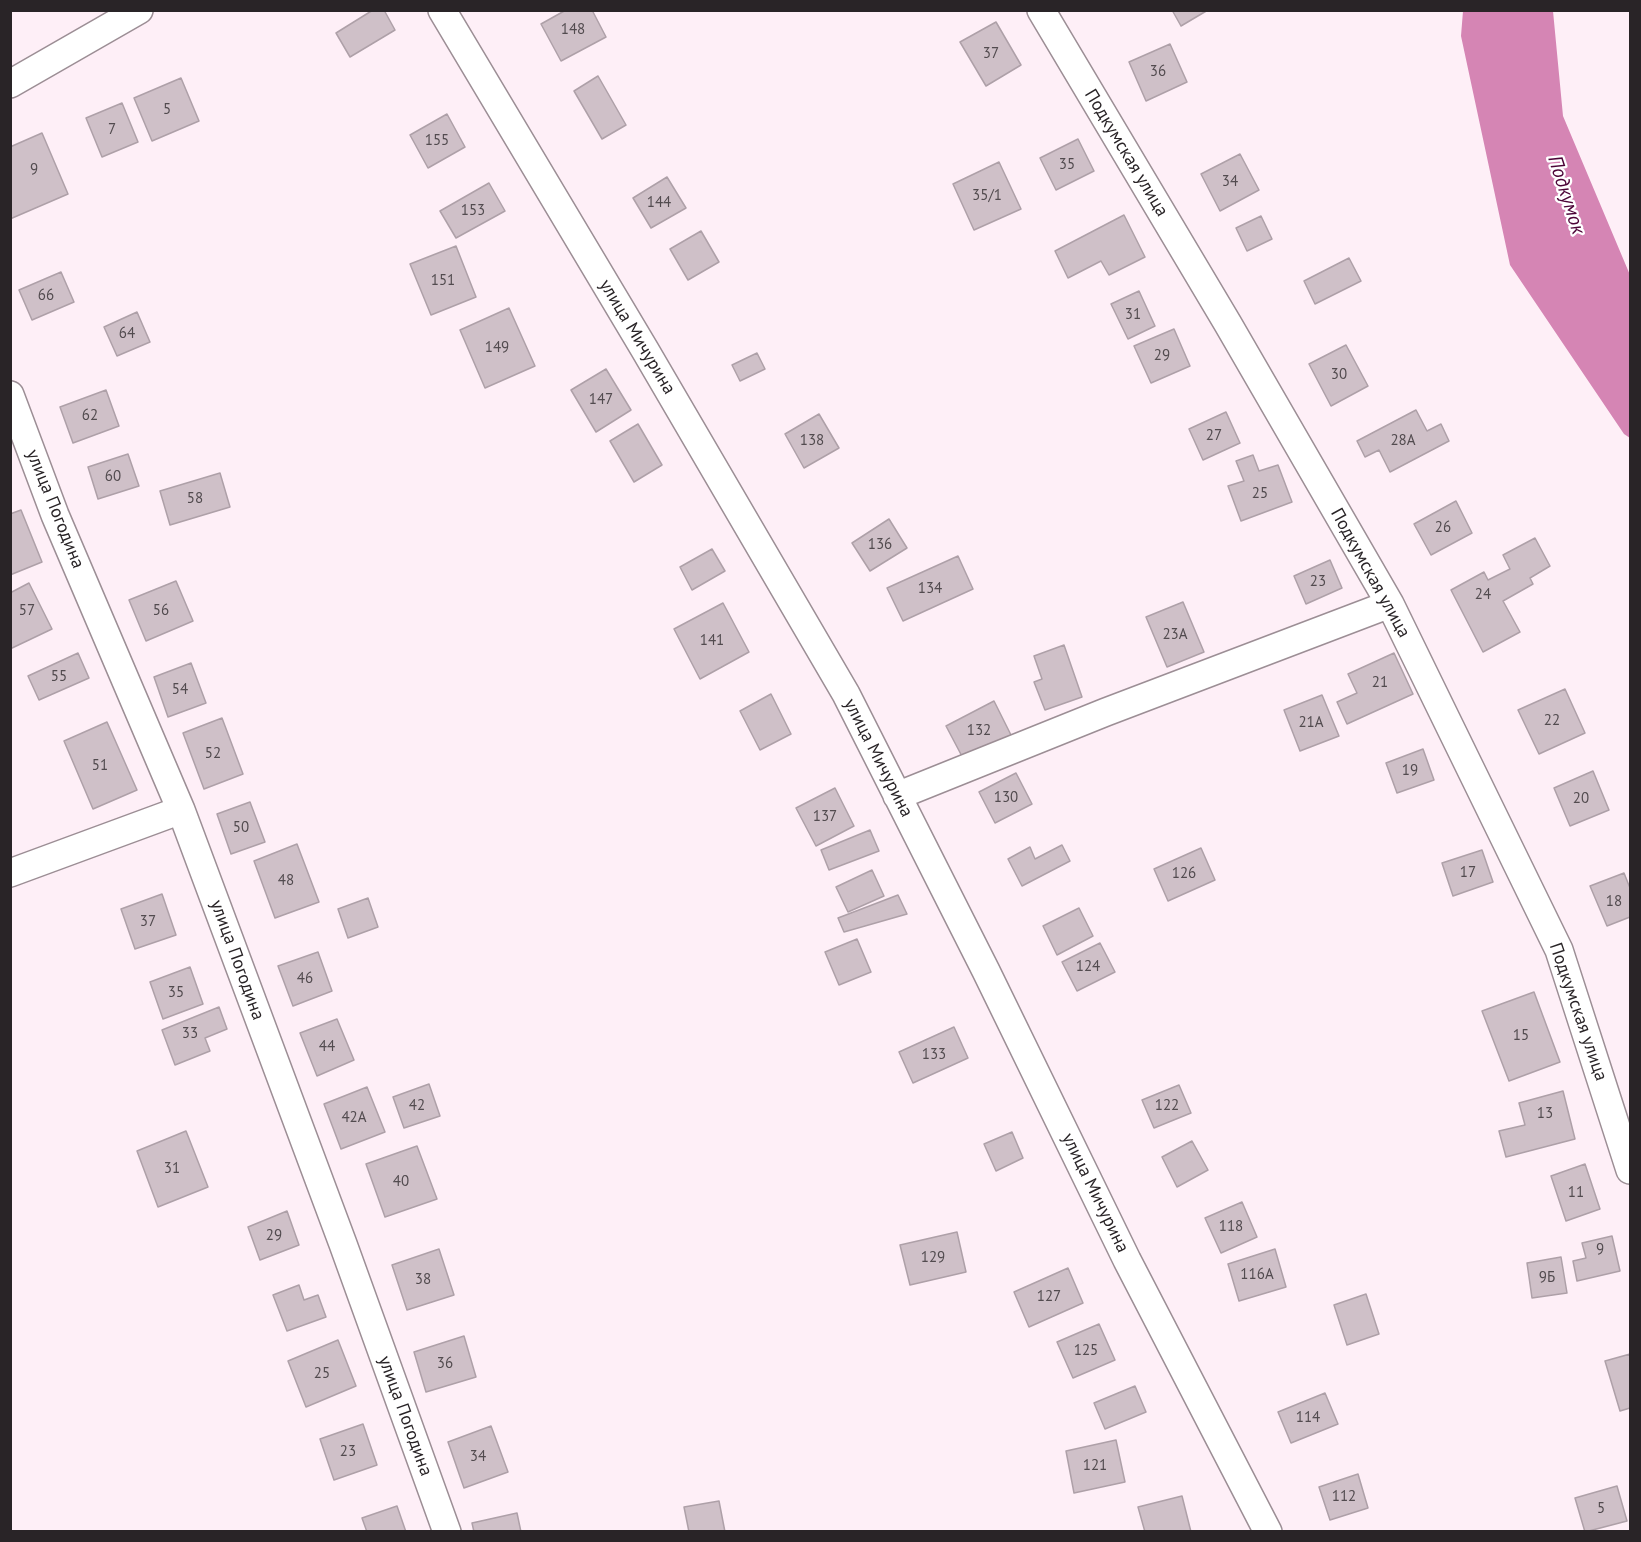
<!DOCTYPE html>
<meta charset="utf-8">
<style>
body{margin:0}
#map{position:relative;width:1641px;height:1542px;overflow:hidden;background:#feeff7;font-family:"PT Sans",sans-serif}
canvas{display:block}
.frame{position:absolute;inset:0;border:12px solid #292427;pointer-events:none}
</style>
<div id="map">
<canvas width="1641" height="1542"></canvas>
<div class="frame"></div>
</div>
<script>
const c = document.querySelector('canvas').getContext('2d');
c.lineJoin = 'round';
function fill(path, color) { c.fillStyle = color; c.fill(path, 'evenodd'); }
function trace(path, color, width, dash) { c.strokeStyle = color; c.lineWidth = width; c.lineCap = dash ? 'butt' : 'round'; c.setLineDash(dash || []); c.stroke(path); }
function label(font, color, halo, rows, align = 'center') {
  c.font = font + ' "PT Sans",sans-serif'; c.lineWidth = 4.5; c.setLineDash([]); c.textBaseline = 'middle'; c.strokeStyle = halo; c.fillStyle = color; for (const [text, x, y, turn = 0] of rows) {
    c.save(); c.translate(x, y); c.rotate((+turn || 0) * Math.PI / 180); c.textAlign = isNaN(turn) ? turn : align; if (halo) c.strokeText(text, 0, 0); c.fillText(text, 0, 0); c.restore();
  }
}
fill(new Path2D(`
 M1463,11h90l10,105 67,159v163l-6,-4 -114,-169 -49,-229z`), '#d585b4');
const building = new Path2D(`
 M373,10h11l11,20 -45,27 -14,-24z
 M566,10h26l14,27 -45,24 -20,-37z
 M1172,10h36l-27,16z
 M996,22l25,43 -35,21 -26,-44z
 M1170,44l17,38 -41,19 -17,-39z
 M598,76l28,49 -24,14 -28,-48z
 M181,78l18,43 -47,20 -18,-43z
 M122,103l16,39 -36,15 -16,-39z
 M447,114l18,33 -37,21 -18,-33z
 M42,133l26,61 -58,25v-72z
 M1078,139l16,32 -38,19 -16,-32z
 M1240,154l19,36 -39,21 -19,-37z
 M999,162l22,47 -47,21 -21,-46z
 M667,177l19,31 -35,20 -18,-30z
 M489,183l16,28 -49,27 -16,-27z
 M1124,215l21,42 -36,18 -8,-14 -33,17 -13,-27z
 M1261,216l11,23 -25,12 -11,-23z
 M701,231l18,31 -31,18 -18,-31z
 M456,246l20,51 -45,18 -21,-51z
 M1349,258l12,23 -46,23 -11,-23z
 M61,272l13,30 -42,18 -13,-30z
 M1139,291l16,35 -27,13 -17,-35z
 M509,308l26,58 -50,22 -25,-58z
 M137,312l13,30 -33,14 -13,-29z
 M1174,329l16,37 -39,17 -17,-37z
 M1346,345l22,41 -37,20 -22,-42z
 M757,353l8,16 -25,12 -8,-16z
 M606,369l25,41 -35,22 -25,-42z
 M106,390l13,36 -46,17 -13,-36z
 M1416,410l11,21 14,-7 8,17 -59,31 -11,-22 -14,7 -8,-16z
 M1226,412l14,31 -37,17 -14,-31z
 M819,414l20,34 -35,20 -19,-34z
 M638,424l24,41 -28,17 -24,-41z
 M128,454l11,32 -41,13 -10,-32z
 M1253,455l6,16 19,-6 14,37 -51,19 -13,-35 16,-5 -8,-20z
 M220,473l10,34 -60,18 -10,-34z
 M1456,501l16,32 -41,22 -17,-31z
 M21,510l21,52 -32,13v-61z
 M889,519l18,29 -37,23 -18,-28z
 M1535,538l15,28 -20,12 3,6 -30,17 17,31 -37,20 -32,-62 33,-18 4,8 22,-11 -7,-14z
 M712,549l13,22 -33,19 -12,-23z
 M958,556l15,33 -70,32 -16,-33z
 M1330,560l12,28 -36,16 -12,-28z
 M176,581l17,40 -47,20 -17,-41z
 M29,583l23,46 -42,20v-56z
 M1183,602l21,50 -37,15 -21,-50z
 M723,603l26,49 -49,27 -26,-50z
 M1064,645l18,52 -37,13 -11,-28 8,-3 -8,-23z
 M78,653l11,25 -50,22 -11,-24z
 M1394,653l19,41 -66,30 -10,-22 20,-9 -9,-19z
 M191,663l15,40 -38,14 -14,-40z
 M1565,689l20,44 -46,21 -21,-44z
 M771,694l20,40 -31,16 -20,-39z
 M1322,695l17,41 -39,15 -16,-41z
 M994,701l18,36 -47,25 -19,-36z
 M222,718l21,56 -39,15 -21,-56z
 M107,722l30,68 -44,19 -29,-68z
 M1423,749l11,31 -37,13 -11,-30z
 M1593,771l16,39 -39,16 -16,-38z
 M1016,773l16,31 -37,19 -16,-31z
 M835,788l19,38 -38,20 -20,-38z
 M250,802l15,40 -34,12 -14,-40z
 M870,830l9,21 -50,19 -8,-20z
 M297,844l22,58 -44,16 -21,-57z
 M1062,845l8,16 -48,25 -14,-27 22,-12 5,12z
 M1201,848l14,32 -47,21 -14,-32z
 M1482,850l11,32 -40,14 -11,-33z
 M872,870l12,26 -36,16 -12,-25z
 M1624,873l6,15v29l-23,9 -17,-40z
 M162,894l14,41 -41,14 -14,-40z
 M898,895l9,19 -63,18 -6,-14z
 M368,898l10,29 -30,11 -10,-29z
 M1079,908l14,28 -36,19 -14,-29z
 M857,939l14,33 -32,13 -14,-33z
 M1100,943l15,29 -38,19 -15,-29z
 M318,952l14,39 -39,15 -15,-40z
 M190,967l13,37 -40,15 -13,-37z
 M1534,992l26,70 -51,19 -27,-70z
 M219,1007l8,22 -22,9 5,13 -35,14 -13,-35z
 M337,1019l17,41 -37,16 -17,-43z
 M954,1027l14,31 -55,25 -14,-31z
 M429,1084l11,32 -36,12 -11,-31z
 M1179,1085l12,28 -37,15 -12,-28z
 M367,1087l18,45 -44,17 -17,-45z
 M1563,1091l12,48 -69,18 -7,-26 26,-6 -6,-22z
 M186,1131l22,56 -50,20 -21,-56z
 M1012,1132l11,26 -27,13 -12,-27z
 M1192,1141l16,29 -31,17 -15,-30z
 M417,1146l20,53 -52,18 -19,-53z
 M1585,1164l15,45 -34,12 -15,-45z
 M1242,1202l15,35 -36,16 -16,-35z
 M287,1211l12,34 -39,15 -12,-33z
 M957,1232l9,40 -56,13 -10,-40z
 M1612,1236l8,35 -43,10 -4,-20 13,-3 -4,-15z
 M439,1249l15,46 -47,15 -15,-45z
 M1275,1249l11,38 -47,14 -11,-37z
 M1561,1257l6,36 -35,5 -5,-35z
 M1068,1268l15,35 -54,24 -15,-35z
 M299,1285l5,15 14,-5 8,22 -39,14 -14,-36z
 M1366,1294l13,40 -32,11 -13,-40z
 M1099,1324l16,36 -42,18 -16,-36z
 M464,1336l12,41 -50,15 -12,-40z
 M338,1340l18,46 -50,21 -18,-46z
 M1630,1354v54l-10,3 -15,-50z
 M1135,1386l11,26 -41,17 -11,-26z
 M1325,1393l13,31 -47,19 -13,-31z
 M363,1424l14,41 -43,15 -14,-41z
 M491,1426l17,46 -44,16 -16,-46z
 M1116,1440l9,42 -51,11 -8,-42z
 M1358,1474l10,34 -38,12 -11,-33z
 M1617,1486l10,35 -42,11 -10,-34z
 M1182,1496l9,36h-46l-7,-25z
 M719,1501l6,31h-36l-5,-25z
 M397,1506l9,26h-39l-5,-14z
 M517,1513l4,19h-47l-2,-9z`);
fill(building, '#cfc0c8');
trace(building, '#aea0a8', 1.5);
const street = new Path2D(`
 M442,10l203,340 201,344 140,277 141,289 141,272
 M1041,10l187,314 162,280 169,346 71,220
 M10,84l129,-74
 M10,395l45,120 126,295 162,434 104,288
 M897,796l209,-84 284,-108
 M10,873l171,-63`);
trace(street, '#9c8e95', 30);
trace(street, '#fff', 27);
label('15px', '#524b4f', null, [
 ["148",573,30],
 ["37",991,54],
 ["36",1158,72],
 ["5",167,110],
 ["7",112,130],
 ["155",437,141],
 ["35",1067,165],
 ["9",34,170],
 ["34",1230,182],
 ["35/1",987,196],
 ["144",659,203],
 ["153",473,211],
 ["151",443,281],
 ["66",46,296],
 ["31",1133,315],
 ["64",127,334],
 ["149",497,348],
 ["29",1162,356],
 ["30",1339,375],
 ["147",601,400],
 ["62",90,416],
 ["27",1214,436],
 ["138",812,441],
 ["28А",1403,441],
 ["60",113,477],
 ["25",1260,494],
 ["58",195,499],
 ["26",1443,528],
 ["136",880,545],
 ["23",1318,582],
 ["134",930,589],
 ["24",1483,595],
 ["57",27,611],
 ["56",161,611],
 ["23А",1175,635],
 ["141",712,641],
 ["55",59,677],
 ["21",1380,683],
 ["54",180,690],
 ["22",1552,721],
 ["21А",1311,723],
 ["132",979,731],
 ["52",213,754],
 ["51",100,766],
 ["19",1410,771],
 ["130",1006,798],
 ["20",1581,799],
 ["137",825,817],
 ["50",241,828],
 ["17",1468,873],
 ["126",1184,874],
 ["48",286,881],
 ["18",1614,902],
 ["37",148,922],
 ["124",1088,967],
 ["46",305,979],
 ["35",176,993],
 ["33",190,1034],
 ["15",1521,1036],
 ["44",327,1047],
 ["133",934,1055],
 ["42",417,1106],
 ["122",1167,1106],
 ["13",1545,1114],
 ["42А",354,1118],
 ["31",172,1169],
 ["40",401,1182],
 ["11",1576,1193],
 ["118",1231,1227],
 ["29",274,1236],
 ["9",1600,1250],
 ["129",933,1258],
 ["116А",1257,1275],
 ["9Б",1547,1278],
 ["38",423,1280],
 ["127",1049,1297],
 ["125",1086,1351],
 ["36",445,1364],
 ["25",322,1374],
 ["114",1308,1418],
 ["23",348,1452],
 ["34",478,1457],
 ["121",1095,1466],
 ["112",1344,1497],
 ["5",1601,1509]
]);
label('18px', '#292427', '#fff', [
 ["Подкумская улица",1126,153,59],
 ["улица Мичурина",637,337,59],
 ["улица Погодина",55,509,68],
 ["Подкумская улица",1370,573,61],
 ["улица Мичурина",878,758,63],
 ["улица Погодина",237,960,70],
 ["Подкумская улица",1578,1012,71],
 ["улица Мичурина",1095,1193,64],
 ["улица Погодина",405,1416,70]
]);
label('italic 20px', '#4c0437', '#fff', [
 ["Подкумок",1566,195,72]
]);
</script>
